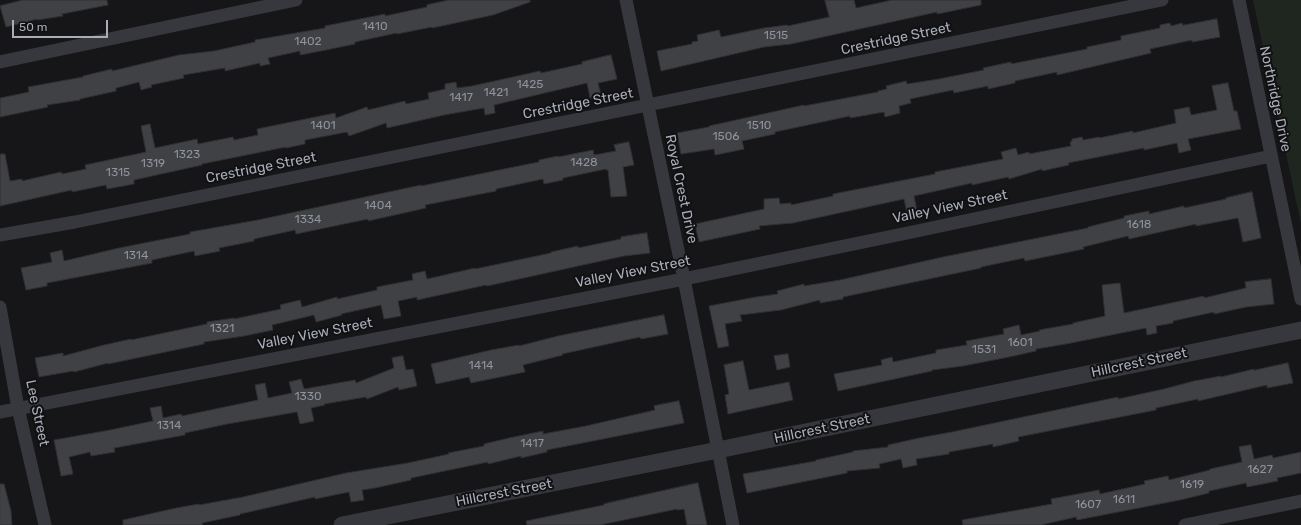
<!DOCTYPE html>
<style>
body{margin:0}
#map{position:relative;width:1301px;height:525px;overflow:hidden;background:#161618;font-family:Rubik,sans-serif}
canvas{display:block}
.scale{position:absolute;left:12px;top:20px;width:96px;height:18px;box-sizing:border-box;border:2px solid #a8adb8;border-top:0;padding-left:5px;font-size:12px;line-height:14px;white-space:nowrap;color:#a8adb8;-webkit-text-stroke:3px #111113;paint-order:stroke}
</style>
<div id="map">
<canvas width="1301" height="525"></canvas>
<div class="scale">50 m</div>
</div>
<script>
const c = document.querySelector('canvas').getContext('2d');
c.lineJoin = 'round';
function fill(path, color) { c.fillStyle = color; c.fill(path, 'evenodd'); }
function trace(path, color, width, dash) { c.strokeStyle = color; c.lineWidth = width; c.lineCap = dash ? 'butt' : 'round'; c.setLineDash(dash || []); c.stroke(path); }
function label(font, color, halo, rows, align = 'center') {
  c.font = font + ' Rubik,sans-serif'; c.lineWidth = 4; c.setLineDash([]); c.textBaseline = 'middle'; c.strokeStyle = halo; c.fillStyle = color; for (const [text, x, y, turn = 0] of rows) {
    c.save(); c.translate(x, y); c.rotate((+turn || 0) * Math.PI / 180); c.textAlign = isNaN(turn) ? turn : align; if (halo) c.strokeText(text, 0, 0); c.fillText(text, 0, 0); c.restore();
  }
}
fill(new Path2D(`
 M1253,0h48v224z`), '#1e261f');
const building = new Path2D(`
 M23,0h84l1,5 -46,9 1,2 -26,4v-1l-31,8 -6,-21z
 M449,0h81v2l-37,13 -61,13v-1l-35,7v-1l-42,9v2l-29,6 -26,5v-4l-32,7 2,6 -10,2v-3l-35,8v-3l-42,7 1,3 -33,7 1,2 -11,3 -2,-8 -23,6v3l-36,8v1l-33,5 1,2 -48,10v-19l29,-6 -1,-5 55,-10v-1l29,-7v2l67,-16 35,-4 41,-9v-2l70,-12v-2l60,-12v2l42,-9v-2z
 M825,0h29l2,8 36,-8h89v5l-44,9v-2l-146,32 -27,3 -103,24 -4,-20 35,-7v-2l6,-1 -1,-6 22,-5 2,7 43,-9 23,-3 1,1 41,-9z
 M1217,19l3,18 -28,5v-2l-42,9 1,4 -94,22v-3l-42,9v2l-27,6v-3l-34,7 -1,-3 -43,9 1,4 -12,3 1,7 -15,4 -1,-5 -34,6v-2l-75,16v2l-33,7 2,8 -14,3 -15,3 -1,-6 -33,5 -4,-21 32,-6v-1l95,-21v1l74,-14v-1l9,-2 -1,-3 20,-5 1,3 32,-5 45,-9 -1,-2 28,-6v2l76,-15v-2l34,-7v-4l39,-8v-3l10,-2 1,3 11,-3 1,2z
 M611,55l6,24 -19,4 3,12 -11,3 -3,-15 -93,22 1,8 -10,2 -1,-7 -40,7 -57,13 -1,-5 -37,13 -2,-4 -42,8v4l-19,4v-1l-84,17v1l-68,15v4l-27,5 -1,-4 -34,7v-2l-72,16v-52h5l5,27 12,-2v2l39,-9 1,2 24,-5 -1,-4 61,-13 -5,-26 9,-2 5,24 42,-9 1,5 35,-7 1,3 24,-5 -1,-6 78,-16 1,5 31,-11 1,3 37,-9 1,3 23,-5 -1,-6 17,-4v-5l11,-2 1,6 15,-2 68,-15 1,2 41,-9v-2z
 M1228,83l6,28h3l4,18 -53,10 3,11 -12,3 -2,-10 -33,7v-2l-76,15 1,2 -27,6v-2l-33,10 -1,-2 -36,8v-2l-58,13 3,15 -10,2 -3,-14 -111,24 -34,3 1,3 -61,13 -4,-18 69,-15v-10l15,-1 1,6 11,-1v2l42,-9v-2l102,-20v-2l68,-13 -2,-7 15,-4 2,7 11,-3v2l42,-8 -1,-4 2,-1v-2l10,-2 1,3 16,-3v1l34,-7v2l43,-10 -2,-13 15,-3 2,8 26,-5 -5,-24z
 M629,142l5,23 -11,2 4,29 -16,1 -3,-27h-2v-1l-43,9v2l-19,4 -1,-5 -47,10v2l-71,14 1,3 -58,13v-2l-72,15 -1,-4 -41,9v2l-35,7 1,3 -25,5 -1,-5 -42,9v3l-105,20v3l-21,4 -5,-22 31,-6 -2,-9 12,-3 2,11 55,-13 71,-14v-2l68,-12 163,-35v1l78,-16 40,-8v-2l19,-4v1l35,-7 1,5 22,-4 -2,-6z
 M1252,192l9,46 -18,4 -5,-24 -42,8v-2l-67,15 -1,-3 -45,11 1,2 -59,12 -1,-3 -43,9v1l-138,29v2l-23,4v-3l-39,10 -41,5 2,6 -17,3 4,22 -11,2 -9,-42 47,-9 22,-3 -1,-3 27,-7v2l36,-6 103,-23 145,-29v-1l36,-9v-2l25,-5v3l35,-8v2l42,-9v-1z
 M647,233l3,20 -26,3 -137,30 -1,-1 -69,15v-3l-19,4 3,15 -17,3 -3,-14 -40,9 1,1 -26,7 -2,-7 -42,10 1,5 -29,6 -40,6v2l-96,20v-1l-34,9 -1,-1 -34,6 -4,-19 28,-5v3l41,-11 27,-6v1l76,-16v-2l27,-4v1l47,-10 -1,-4 20,-5 2,7 35,-10v2l40,-9v-3l36,-7 -1,-6 13,-3 2,8 48,-11v1l76,-16v-1l27,-6v2l43,-9v-2z
 M1271,279l3,25 -28,3 -32,7v-2l-41,9v2l-17,3 1,7 -10,2 -1,-7 -80,16 -30,5v2l-27,6 -46,9 -31,4v1l-94,20 -4,-17 48,-9 -1,-5 11,-3 1,5 43,-9v-3l31,-5 -1,-4 38,-7 -1,-5 16,-4 2,10 19,-4 -1,-1 34,-6v-1l32,-7 -3,-31 18,-2 4,30 80,-17v2l42,-10 -1,-6z
 M664,315l4,19 -27,5 -1,-2 -78,17 1,1 -40,10 2,7 -54,11 -2,-6 -33,7 -5,-20 60,-14 28,-5v1l39,-10z
 M788,354l2,13 -13,3 -3,-14z
 M403,356l3,14 7,-1 4,17 -18,4 -1,-3 -31,12 -1,-2 -42,7 1,1 -14,3 3,13 -14,3 -3,-12 -70,12 -42,9v2l-71,13 1,4 -24,4 -1,-4 -21,5 4,17 -12,2 -7,-36 56,-10 43,-9 -3,-13 11,-2 2,12 18,-4 1,2 76,-16 -3,-15 10,-2 3,15 24,-5 -3,-11 12,-3 3,10 51,-9 1,3 38,-15 -2,-10z
 M743,361l6,29 40,-8 4,18 -65,14 -3,-19 4,-1 -5,-29z
 M1288,363l5,20 -26,5v-3l-69,16v-2l-42,9v2l-138,27 1,4 -26,6v-3l-44,8v2l-33,5 1,6 -14,3 -2,-9 -22,5 1,4 -33,3v2l-100,20 -4,-19 73,-13v-1l37,-8v-1l35,-4v-2l31,-7 33,-6 166,-35v2l46,-10 30,-8 27,-5v1l33,-8v1z
 M679,401l5,22 -137,27v2l-26,6v-2l-33,8v-2l-77,16v2l-36,8 -13,2 2,10 -13,2 -2,-10 -34,7v-2l-75,17v1l-38,8 1,2h-80v-5l53,-12 23,-4v1l44,-8 103,-24 62,-10 41,-9 -1,-1 36,-7v-2l25,-6 34,-7v3l43,-8 69,-16 -1,-4z
 M1251,445l3,14 18,-4 1,3 28,-6v21l-24,5 1,3 -31,6 -1,-4 -37,8v2l-29,7 -103,20 -1,-3 -35,8h-78l-1,-5 90,-16 -1,-5 48,-9 1,4 45,-10 -1,-3 24,-5 1,4 41,-10v-1l32,-7 -3,-15z
 M698,483l9,42h-20l-3,-16 -7,1v-1l-77,16h-73l-1,-4 78,-16v-1z
 M0,484h4l7,27 1,14h-12z`);
fill(building, '#404145');
trace(building, '#303034', 1);
trace(new Path2D(`
 M626,0l58,279 49,246
 M1239,0l62,299
 M0,62l296,-62
 M0,235l75,-13 1087,-222
 M0,307l18,101 27,117
 M0,412l684,-133 233,-48 354,-75
 M1185,525l116,-24`), '#37383d', 13);
trace(new Path2D(`
 M342,525l376,-75 583,-120`), '#37383d', 17);
label('12px', '#8e929b', null, [
 ["1410",375,27],
 ["1515",776,36],
 ["1402",308,42],
 ["1425",530,85],
 ["1421",496,93],
 ["1417",461,98],
 ["1401",323,126],
 ["1510",759,126],
 ["1506",726,137],
 ["1323",187,155],
 ["1428",584,163],
 ["1319",153,164],
 ["1315",118,173],
 ["1404",378,206],
 ["1334",308,220],
 ["1618",1139,225],
 ["1314",136,256],
 ["1321",222,329],
 ["1601",1020,343],
 ["1531",984,350],
 ["1414",481,366],
 ["1330",308,397],
 ["1314",169,426],
 ["1417",532,444],
 ["1627",1260,470],
 ["1619",1192,485],
 ["1611",1124,500],
 ["1607",1088,505]
]);
label('14px', '#a8adb8', '#111113', [
 ["Crestridge Street",896,39,-12],
 ["Northridge Drive",1275,99,78],
 ["Crestridge Street",578,104,-11],
 ["Crestridge Street",261,168,-11],
 ["Royal Crest Drive",681,189,78],
 ["Valley View Street",950,207,-12],
 ["Valley View Street",633,272,-11],
 ["Valley View Street",315,334,-11],
 ["Hillcrest Street",1139,363,-12],
 ["Lee Street",37,413,78],
 ["Hillcrest Street",822,429,-12],
 ["Hillcrest Street",504,493,-11]
]);
</script>
